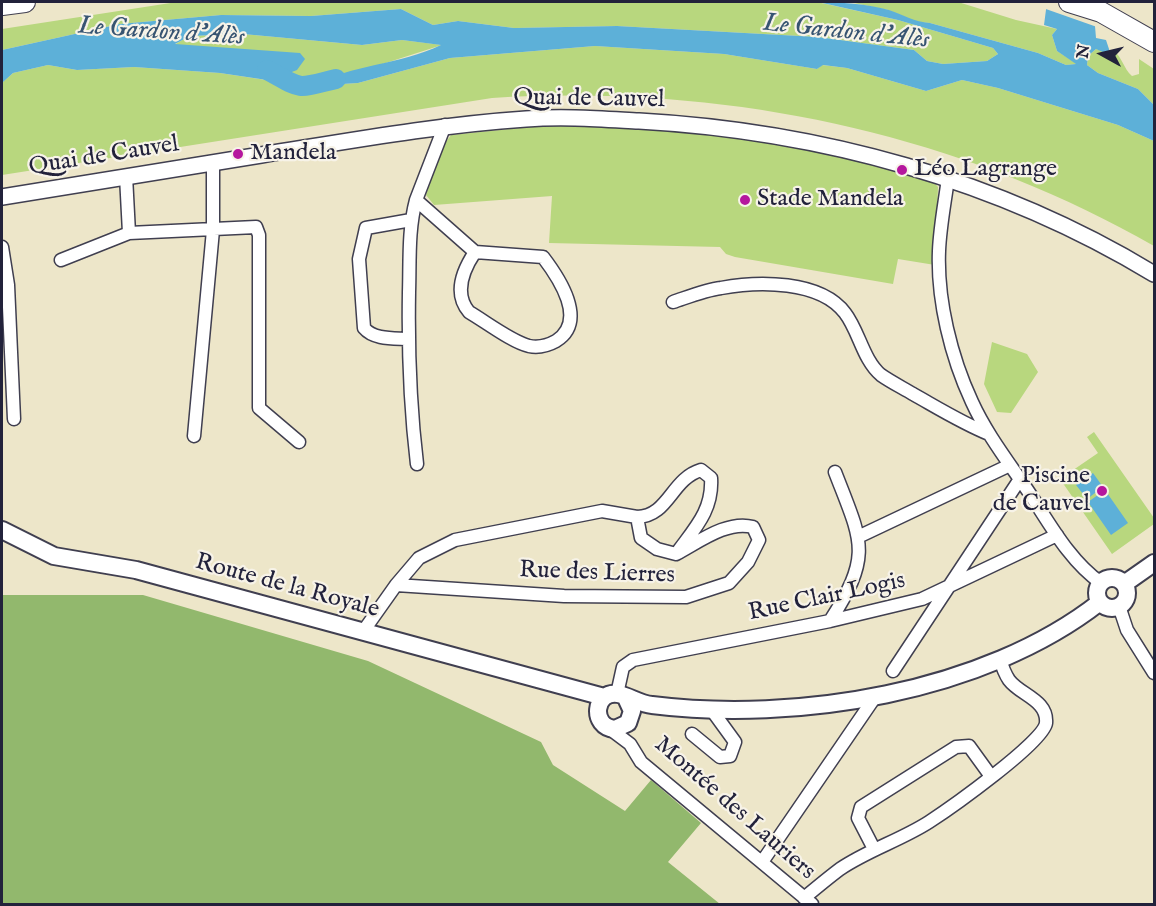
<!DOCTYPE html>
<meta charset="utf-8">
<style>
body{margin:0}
#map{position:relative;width:1156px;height:906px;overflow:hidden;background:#ede6c9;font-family:"IM FELL English",serif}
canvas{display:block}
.frame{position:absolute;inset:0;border:3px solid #22223b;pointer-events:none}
.north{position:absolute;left:1072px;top:24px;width:60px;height:60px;-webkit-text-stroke:4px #f7f3e8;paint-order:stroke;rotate:278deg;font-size:16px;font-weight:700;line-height:24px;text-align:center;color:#22223b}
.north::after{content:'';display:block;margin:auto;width:21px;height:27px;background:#22223b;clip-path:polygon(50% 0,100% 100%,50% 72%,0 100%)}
</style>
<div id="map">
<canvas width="1156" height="906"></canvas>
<div class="frame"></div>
<div class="north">N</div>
</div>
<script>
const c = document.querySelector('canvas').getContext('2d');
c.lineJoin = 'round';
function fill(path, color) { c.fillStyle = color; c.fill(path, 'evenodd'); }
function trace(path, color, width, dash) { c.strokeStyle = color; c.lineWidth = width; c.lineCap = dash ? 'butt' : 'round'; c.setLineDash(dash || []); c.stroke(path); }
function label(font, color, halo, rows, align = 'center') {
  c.font = font + ' "IM FELL English",serif'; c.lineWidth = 4.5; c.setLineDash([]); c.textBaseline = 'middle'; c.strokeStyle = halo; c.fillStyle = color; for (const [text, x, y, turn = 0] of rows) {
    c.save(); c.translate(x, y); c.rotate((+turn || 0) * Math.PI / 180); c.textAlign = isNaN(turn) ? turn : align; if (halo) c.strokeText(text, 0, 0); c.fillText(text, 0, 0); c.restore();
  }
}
fill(new Path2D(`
 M177,2h640l81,18 95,28 5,6 -11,7 -44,3 -16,-3 -13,-11 -96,-13 -201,-11 -103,2 -56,-7 -25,4 -32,-16 -90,7 -90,-1 -101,9 -118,26v-21z
 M849,2h109l58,18 41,9 -5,6 5,16 20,13 -11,1 -28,-12 -108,-30 -13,-1 -29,-12z
 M243,34l119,11 40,-5 40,5 -128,41 44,-3 92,-25 145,-12 129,8 93,15 5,-4 25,3 79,23 36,-11 36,8 120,37 36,16v105c-201,-115 -431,-162 -662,-148l-490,77v-92l11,-10 35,-8 29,5 57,-3 86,6 66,10 -69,-34 -43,-4 15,-9z
 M1096,49l14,3 3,-2c10,8 10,18 19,26l7,-2v-15l15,10v36l-16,-16 -40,-16 -11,-8 1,-9z
 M560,124c64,4 128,6 191,15 62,9 122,24 182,42l5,6 -3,78 -37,-6 -5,25 -158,-27 -9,-3 -6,-7 -171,-4 3,-47 -118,9 -8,-10 16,-48 9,-12z
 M992,342l35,12 11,18 -27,41 -14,-1 -13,-28z
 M1094,432l60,86v6l-42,30 -52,-75 38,-26 -11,-16z`), '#b8d77e');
fill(new Path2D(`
 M2,595h141l225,66 173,81 12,23 72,46 26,-31 50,43 -33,39 52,42h-718z`), '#92b86d');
fill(new Path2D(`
 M818,2c21,0 50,2 71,8 15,5 25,12 41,13l108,30 28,12 10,-1 -19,-13 -5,-16 5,-6 -13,-4 3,-23h37l11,24 1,12 10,2 4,12 -5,1 -9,-4 -8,7 -1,9 11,8 40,16 16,16v36l-36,-16 -120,-37 -36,-8 -36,11 -79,-23 -24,-3 -6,4 -93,-15 -129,-8 -145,12 -92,25 -46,3c40,-22 88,-21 129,-41l-39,-5 -40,5 -119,-11 -53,2 -15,8 125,9 5,6 -8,11 -13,5 3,8 -67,-10 -86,-6 -57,3 -29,-5 -35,8 -11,10v-33l118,-26 101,-9 90,1 90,-7 32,16 25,-4 56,7 103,-2 201,11 96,13 13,11 16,3 44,-3 11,-7 -5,-6 -95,-28z
 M1093,473l10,14 -16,12 -11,-14z
 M1105,490l23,33 -17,12 -23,-33z`), '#5db0d8');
fill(new Path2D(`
 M1044,2h44l9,25 -54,-19z`), '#ede6c9');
trace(new Path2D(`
 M267,70c37,20 27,19 69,9`), '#5db0d8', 20);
const minor = new Path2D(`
 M445,125l-29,75 59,52
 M126,176l3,57
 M948,178c-3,24 -8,48 -9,73 -2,49 12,106 33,151 15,33 38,62 58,92 21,32 40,67 71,89
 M416,200c-8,30 -6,61 -7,92 -1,58 1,114 8,172
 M2,247l6,38 6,134
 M475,252l68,5c16,21 45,64 13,84 -9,5 -17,7 -27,5 -17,-4 -43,-24 -60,-34 -16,-19 -6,-42 6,-60z
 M61,260l68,-27 127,-6 3,8v173l40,34
 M673,302c15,-5 32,-12 48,-14 37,-7 99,-8 124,25 14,18 18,47 36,62 10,7 22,13 32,19 25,14 49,29 76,40
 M409,339c-15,-1 -35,1 -45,-11l-5,-69 7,-31 45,-8
 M194,436l19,-206v-67
 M637,517c32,-1 34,-38 64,-47l10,8c2,31 -15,49 -32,72
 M860,536l150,-71
 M1119,606l8,24 27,43
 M830,621c43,-67 32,-79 5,-149
 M362,633l34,-48 23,-27 36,-18 147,-29 35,6 4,21 16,11 19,5c23,-12 51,-34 77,-27l6,13 -11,22 -19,21 -43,14 -122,-1 -168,-11
 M893,671l127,-192
 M617,694l6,-27 10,-7 197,-39 92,-22 135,-64
 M610,729l20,15 11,18 171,142
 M692,734l28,23 10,-1 5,-14 -24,-33
 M874,849l-16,-31 3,-11 95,-60 13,-1 21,29
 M762,862l113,-165
 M804,898c12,-10 24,-20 36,-29 28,-19 61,-29 89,-47 20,-13 115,-80 117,-99 2,-23 -26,-28 -37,-43 -4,-6 -7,-14 -9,-21`);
const tertiary = new Path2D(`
 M2,197c86,-14 172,-28 259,-42 88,-14 176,-30 265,-36 38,-3 76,0 113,2 181,10 360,59 515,153`);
const secondary = new Path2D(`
 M2,530l52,26 82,14 468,127
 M1097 593a15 15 0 1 1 30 0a15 15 0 1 1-30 0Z
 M1124,584l30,-21
 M626,698l6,13 -4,12 -13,6c-25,-2 -21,-39 3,-35 11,2 22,10 34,11 143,18 332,-12 448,-103`);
const primary = new Path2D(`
 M1069,2l32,10 53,30
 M2,5l23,-3`);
trace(minor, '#403f50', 15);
trace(tertiary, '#403f50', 18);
trace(secondary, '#403f50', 20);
trace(primary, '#403f50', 22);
trace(minor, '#fff', 12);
trace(tertiary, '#fff', 15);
trace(secondary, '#fff', 16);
trace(primary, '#fff', 20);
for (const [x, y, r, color] of [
 [238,154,6,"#b5179e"],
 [902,170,6,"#b5179e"],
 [745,200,6,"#b5179e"],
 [1102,491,6,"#b5179e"]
]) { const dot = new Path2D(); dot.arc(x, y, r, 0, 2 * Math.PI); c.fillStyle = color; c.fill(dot); trace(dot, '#f7f3e8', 2); }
label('24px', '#22223b', '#f7f3e8', [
 ["Quai de Cauvel",589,100,1],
 ["Quai de Cauvel",104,157,-9],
 ["Rue des Lierres",597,574,2],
 ["Route de la Royale",287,587,15],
 ["Rue Clair Logis",827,598,-12],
 ["Montée des Lauriers",734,809,41]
]);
label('24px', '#22223b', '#f7f3e8', [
 ["Mandela",250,154],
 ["Léo Lagrange",914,170],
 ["Stade Mandela",757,200],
 ["Piscine",1090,477,"right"],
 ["de Cauvel",1090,505,"right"]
], 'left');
label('italic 26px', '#375472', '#f7f3e8', [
 ["Le Gardon d'Alès",161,33,4],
 ["Le Gardon d'Alès",846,33,6]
]);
</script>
